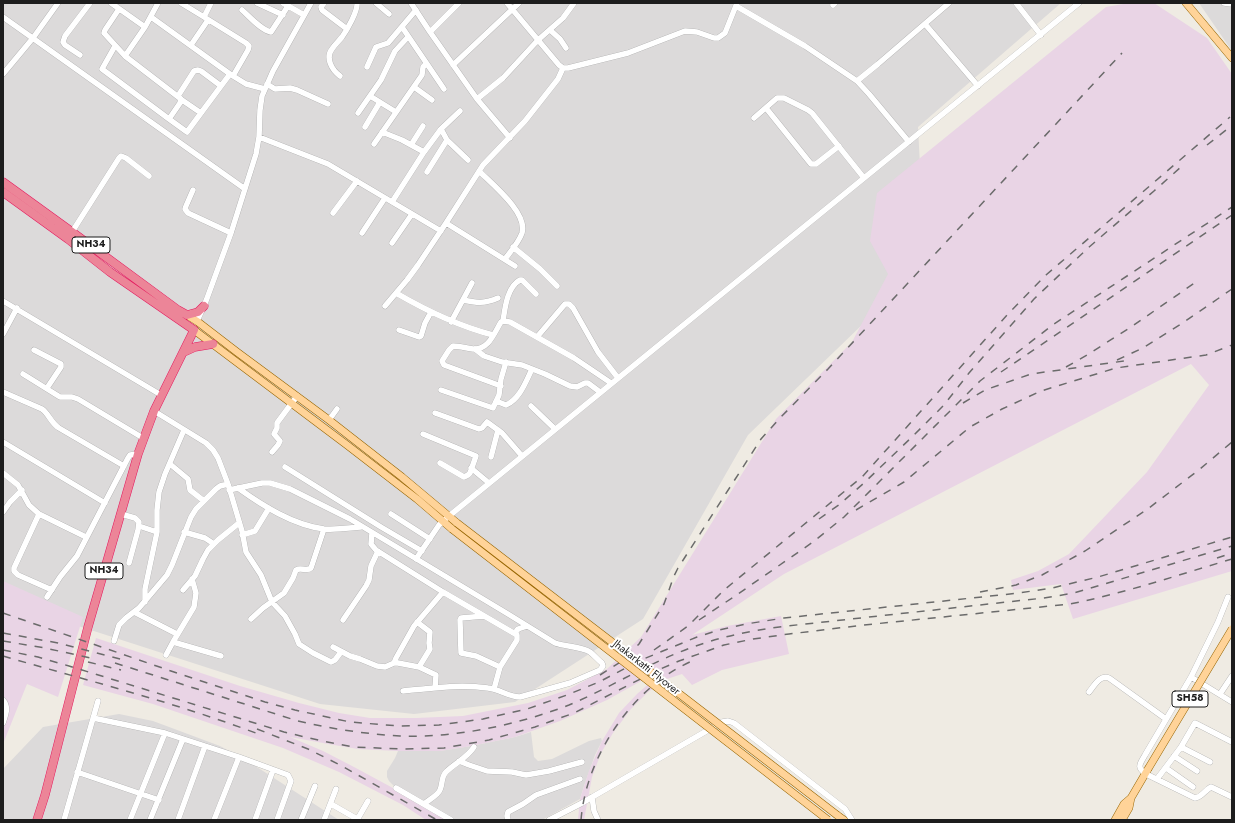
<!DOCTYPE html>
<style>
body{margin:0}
#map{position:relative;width:1235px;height:823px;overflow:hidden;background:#efebe3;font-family:Jost,sans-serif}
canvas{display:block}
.frame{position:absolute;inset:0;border:4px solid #1d1d1d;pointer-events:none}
</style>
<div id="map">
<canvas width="1235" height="823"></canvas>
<div class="frame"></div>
</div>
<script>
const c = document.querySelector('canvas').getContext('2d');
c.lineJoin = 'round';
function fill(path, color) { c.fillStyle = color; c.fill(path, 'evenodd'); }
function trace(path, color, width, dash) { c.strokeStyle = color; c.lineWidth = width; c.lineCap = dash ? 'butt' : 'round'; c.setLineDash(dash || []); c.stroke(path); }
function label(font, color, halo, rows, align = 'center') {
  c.font = font + ' Jost,sans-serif'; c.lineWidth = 4; c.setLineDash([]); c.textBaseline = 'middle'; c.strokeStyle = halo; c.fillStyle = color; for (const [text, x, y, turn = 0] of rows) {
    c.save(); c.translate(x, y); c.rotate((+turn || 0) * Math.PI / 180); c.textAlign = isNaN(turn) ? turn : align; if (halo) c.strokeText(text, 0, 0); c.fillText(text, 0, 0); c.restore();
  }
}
fill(new Path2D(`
 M3,3h1058l-143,124 7,137 -177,171 -105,184 -128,83 -101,12 -94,-10 -251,-81 -66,-29z
 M1199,3h33v48z
 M119,714l34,7 67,25 26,14 93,60h-336v-51l40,-42z
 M531,732l3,25 4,4 14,-2 37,-18 12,-3 1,3 -7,14 -11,31 -4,13 -38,21h-89l-59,-34 -5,-5 -2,-4v-6l8,-13 3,-7h42l31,-5 44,-9z`), '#dcdada');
fill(new Path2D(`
 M1129,3h25l53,35 25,36v497l-159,48 -12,-35 -48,6 -2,-10 27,-9 31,-17 78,-82 62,-87 -18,-21 -407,210 -92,61 35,-9 54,-10 8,38 -67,16 -30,15 -10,-11 -15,5 -19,13 -17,17 -18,24 -12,20 -9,24 -8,43h-6l2,-21 9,-28 13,-30 17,-28 18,-19 24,-21v-3l-54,30 -47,21 -45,16 -44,9 -31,5h-42l-40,-2 -24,-4 -44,-8 33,14 31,16 63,34 29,19h-20l-23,-15 -64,-33 -56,-24 -130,-44 -70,-19 13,-47 144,48 59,17 40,10 31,5h46l47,-2 65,-13 39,-13 40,-21 34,-32 135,-218 76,-77 36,-68 -18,-33 7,-48 229,-186z
 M3,581l80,36 -25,80 -31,-13 -24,60z`), '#e9d4e5');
const minor = new Path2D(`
 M111,3l34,24 -20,29 56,43 -1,4 -11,16 -67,-50 13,-23
 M181,3l23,14 7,-14
 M257,3l26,12
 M283,3l21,12
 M324,3l-3,4 1,3 25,19
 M376,3l13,11
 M411,3l19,29 47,67 33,39
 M507,3l52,62 4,3h5l60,-15 57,-22 12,1 17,6h4l7,-5 12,-30
 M1016,3l25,32
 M1224,3l8,1
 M833,5l2,-2
 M736,6l69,40 52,35
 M119,9l-14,21 -1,3 21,23
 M242,10c8,7 19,20 29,22l17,-26
 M3,17l242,172
 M151,17l79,57
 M204,17l42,26 3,3 -1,4 -15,26 13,8 19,5
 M925,24l53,62
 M145,27l13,-24
 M402,27l42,62
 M550,30l10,9 6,9
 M430,32l29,-29
 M191,45l17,-25
 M80,55l-15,-10 -2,-3 2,-6 25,-33
 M453,65l66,-62
 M367,67l9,-20 12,-4 28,-33
 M3,74l30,-36 25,-35
 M340,76c-8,-6 -15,-18 -8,-27 3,-5 7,-8 10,-12 5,-7 16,-26 15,-34
 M267,84l8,5 15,-1 7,2 31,14
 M221,86l9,-12 2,1
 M414,87l18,13
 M178,96l16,-25 4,-1 3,1 20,15 -20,27 -19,-13
 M370,96l26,16
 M477,99l26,-21 35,-38 25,-22 11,-15
 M766,108l45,56h5l23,-18
 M358,113l23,-33 14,-29 13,-14
 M754,118l23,-20h7l24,12 4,3 52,65
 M169,119l18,13 14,-19
 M365,127l15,-25
 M441,129l6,11 21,20
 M382,132l20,8 22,12
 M259,137l69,27 113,67
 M909,142l-40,-48 -12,-13 21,-17 71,-61
 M374,144l48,-69 1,-8 3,-3
 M411,145l12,-19
 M479,171c13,13 49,42 43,62 -3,9 -11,18 -17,26
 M427,172l20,-32
 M193,190l-7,16 -1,3 3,4 43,20
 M392,202l32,-50 17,-23 19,-18
 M333,213l24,-32
 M446,223l69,43
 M72,232l47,-74 2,-2 5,2 23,18
 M362,233l23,-35
 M392,243l20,-29
 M513,247l27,22 17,17
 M396,293c31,18 62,33 97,42
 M463,300c14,3 21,4 35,-2
 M3,301l158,94
 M385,306l22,-26 11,-15 28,-42 37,-58 42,-44 33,-42 5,-11
 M197,321l9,-20 25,-68 25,-79 3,-17 1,-27 2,-14 11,-25 38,-68
 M503,321c2,-13 4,-34 17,-41h2l14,14
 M451,322l21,-39
 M399,330l20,7 2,-1 4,-13 6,-11
 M3,334l14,-26
 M537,337l28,-33h4l4,4 25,44 20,26
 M475,349l9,7 18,6 20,3 23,9 25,12 7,1 8,-4h3l12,9
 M34,350l27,14v3l-14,21
 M23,374l37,23h12l6,2 65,39
 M501,386l-57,-21 -2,-4 7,-11 4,-4c7,0 13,2 20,3 16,1 21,-16 28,-27l2,-1 7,1 64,36 37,25
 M441,390l52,18 6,-13 2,-16 5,-17
 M3,392l39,17c7,5 9,14 17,19l65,38
 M496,401l10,4c14,-6 20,-24 26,-36
 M531,406l24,23
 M154,411l52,32 7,7 5,8 10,26 14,47 4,21 15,23 11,27 13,14 10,18 4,10 14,9 18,9 4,-2 6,-8
 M435,413l44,16 3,-1 5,-6 15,11 20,23
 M329,420l8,-11
 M423,434l53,22 -6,17 -2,2 -4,2 -24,-14
 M3,442l102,61
 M272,452l6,-7 2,-4 -6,-7 3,-6v-5l20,-27
 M491,457l7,-27
 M170,464l18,15 2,11 14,11
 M285,467l96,60 41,24
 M471,468l18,15
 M3,473l15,12 11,20 10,9 47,23
 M238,488c25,18 55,37 86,41 12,1 25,-1 37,-2
 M229,490l33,-7h8l20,6 60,30 158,95 47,29c11,4 25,3 35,9 4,3 8,8 12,11l1,3 -3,4 -30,13 -50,14c-11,0 -21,-8 -32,-9 -28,-4 -57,0 -85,3
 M3,512l7,-10 12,-12
 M39,514l-25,54v3l4,4 34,15
 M121,514l14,4 4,4 -1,8 -9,33
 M391,514l39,25
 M139,526l18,6
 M184,532l21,6 9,6
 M372,533l-1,11 5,6 67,42 74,43v5l-17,27 -6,22
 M242,535l13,-4 14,-23
 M416,559l23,-34 10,-9 630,-513
 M183,590l12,-14 8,-17 5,-9 10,-10 21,-17
 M47,597l13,-20 17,-21 51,-98 2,-3 8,-1
 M1228,597l-10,25 -27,55 -46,78c-5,9 -9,12 1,19l49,24c7,-1 10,-8 16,-11l21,10
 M145,602v-13l12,-57v-22l2,-18 6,-18 19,-44
 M134,612l43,22
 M484,616l-23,2 -1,2 1,33 15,3 24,11
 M251,619l12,-11 21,-15 9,-15 3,-8c5,-3 11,2 15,-2l13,-39
 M343,620l23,-34 3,-6 2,-14 7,-15
 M417,622l13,10 -1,11 1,6 -11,18
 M515,633l3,-4 9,-3
 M114,641l5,-16 7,-7 13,-10 28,-33 5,-10 19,-48 5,-8 20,-20 4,-3 8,-2
 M173,642l48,14
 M333,647l17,9 10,3 17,7 8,1 9,-4h4l21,4 17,8 -1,13
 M166,655l7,-13 21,-35 2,-14 -4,-14
 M394,663l2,-5 18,-32 29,-34
 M1191,677l41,25
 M1089,692c5,-6 11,-18 20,-14l57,41
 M1220,694l12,-18
 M3,700c6,7 3,14 0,23
 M93,718l72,15 74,24 49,18 3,6 -14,39
 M1181,747l29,15
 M1174,756l23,15
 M459,761l10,4 18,6 25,1 14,3 23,-4 33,-9
 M1166,768l27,19
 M77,772l82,28
 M1157,779l24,-32 14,-24 37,19
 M396,788l55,32
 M592,797l2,14 4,9
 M331,804l28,16
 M424,804c5,-4 14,-9 16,-14 3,-7 1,-13 6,-18 9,-9 21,-14 28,-25
 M64,820l34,-119
 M130,820l35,-87
 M150,820l33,-81
 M178,820l27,-74
 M214,820l25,-63
 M255,820l18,-50
 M301,820l14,-34
 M324,820l12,-31
 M357,820l11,-19
 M508,820l-1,-4 1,-4 15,-8 13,-9 44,-16
 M549,820l33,-17 140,-81 6,-1 6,2 111,86 7,11`);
const major = new Path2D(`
 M1186,3l46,55
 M187,315l11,7 39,30 92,68 73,57 55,46
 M194,330l153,115 70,54 35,30
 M837,815l7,5
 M1115,820l9,-16 7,-6 17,-29
 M1122,820l7,-12 2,-10`);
const highway = new Path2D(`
 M3,182l69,50 106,78 9,5 11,-3 6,-6
 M3,192l65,47 42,33 84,58 -40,81 -16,43 -50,173 -43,168 -8,25
 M184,352l11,-5 18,-3`);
trace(minor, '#a4a4a4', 6);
trace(major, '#976500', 8);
trace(highway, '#e4195e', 9);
trace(minor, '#fff', 5.5);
trace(major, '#ffd398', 7);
trace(highway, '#ec8598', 8);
trace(new Path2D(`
 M1207,145l23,-18
 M1117,360l26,-12 41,-26 48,-33
 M1066,367l21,-12 44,-28 65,-45
 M1001,372l231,-157
 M963,403l22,-13 46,-16 93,-13
 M856,510l48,-28 66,-55 32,-18 39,-18 75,-23 90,-13 26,-10
 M819,519l21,-15 24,-21 50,-48 30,-30 25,-32 65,-74 54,-51 66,-57 28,-25
 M1217,558l15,-5
 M980,592l36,-7 26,-10 43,-24 64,-43 51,-39 32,-27
 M3,613l168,58 94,31 30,8 55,12 49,4 40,-1 44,-6 44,-10 40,-14 32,-13 42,-22 56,-23 22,-7 27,-6 38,-6 235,-25 33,-5 46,-11 134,-40
 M699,620l39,-26 75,-52 31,-25 136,-136 74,-57 178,-117
 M3,633l55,10 66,17
 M3,641l42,7 50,11
 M3,650l35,7 31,9 215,66 38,9 32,6 47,2 43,-1 45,-8 46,-13 39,-14 84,-43 21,-9 45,-16 29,-6 36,-5 75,-9 206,-21c55,-11 108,-29 162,-45
 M654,650l34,-24 36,-36 138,-113 146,-163 38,-39 184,-158
 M3,656c86,25 174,47 258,79
 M88,662l33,8
 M115,663l183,58c34,8 68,13 102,15 56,2 117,-11 169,-31 36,-15 70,-36 106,-51 38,-16 72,-23 112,-28l257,-28 30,-5 158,-47
 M600,675l22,-14 17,-17 25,-40 10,-28 4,-8 83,-129 19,-21 48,-49 294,-316
 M257,729l51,20 34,17 95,54
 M581,820c5,-65 54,-137 116,-161`), '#6b6b6b', 1.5, [8, 8]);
const majorBridge = new Path2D(`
 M457,523l380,292
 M452,529l376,291
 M1148,769l84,-140`);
trace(majorBridge, '#976500', 8, []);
trace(majorBridge, '#ffd398', 7);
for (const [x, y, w] of [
 [91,245,38],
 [104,571,38],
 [1190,699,36]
]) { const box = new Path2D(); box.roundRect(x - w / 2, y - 8, w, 16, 3); c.fillStyle = '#fff'; c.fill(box); trace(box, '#1d1d1d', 1); }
label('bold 10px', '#1d1d1d', null, [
 ["NH34",91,245],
 ["NH34",104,571],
 ["SH58",1190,699]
]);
label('11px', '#1d1d1d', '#fff', [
 ["Jhakarkatti Flyover",646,668,38]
]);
</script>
